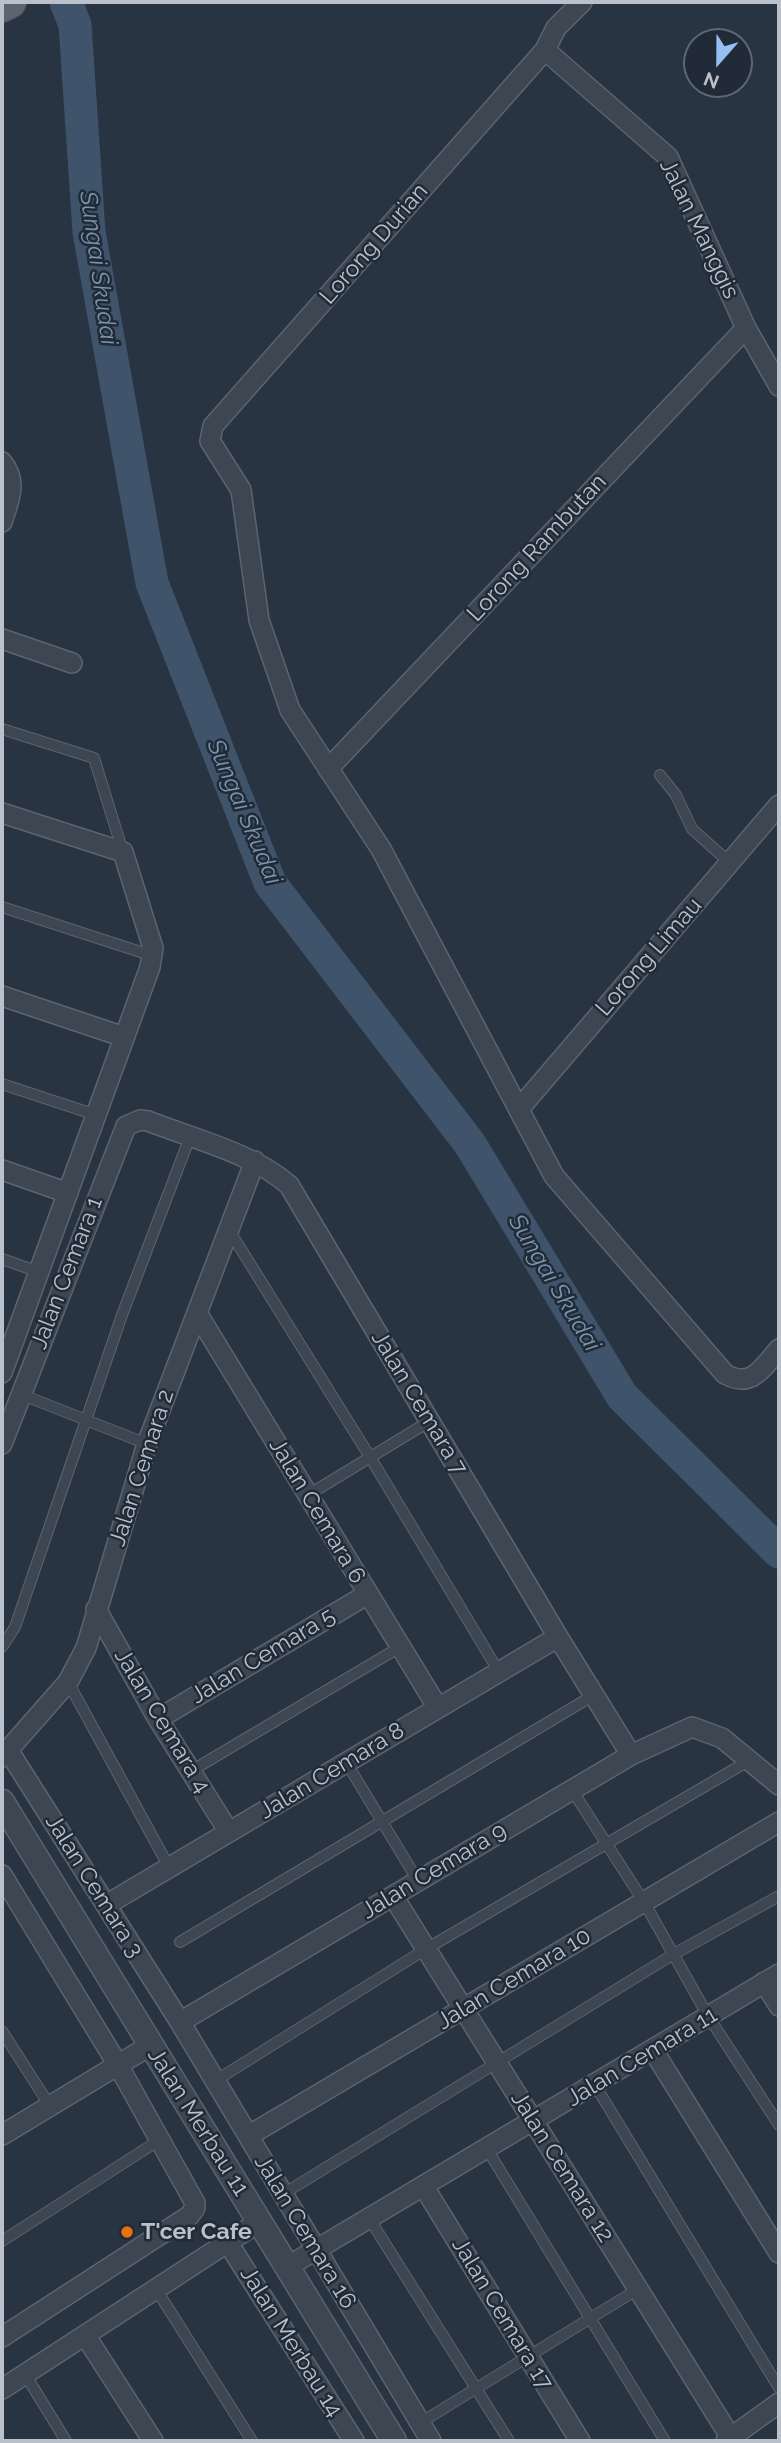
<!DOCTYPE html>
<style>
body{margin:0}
#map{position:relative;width:781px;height:2443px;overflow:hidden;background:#283442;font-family:Raleway,sans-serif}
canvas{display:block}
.frame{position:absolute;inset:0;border:4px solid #bac1cb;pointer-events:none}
.north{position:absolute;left:683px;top:28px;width:70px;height:70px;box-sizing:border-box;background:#212b37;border:2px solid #5e6772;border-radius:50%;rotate:201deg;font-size:19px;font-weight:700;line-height:28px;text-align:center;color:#bac1cb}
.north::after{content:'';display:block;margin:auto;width:24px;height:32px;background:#97bef3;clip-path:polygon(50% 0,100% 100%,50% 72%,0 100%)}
</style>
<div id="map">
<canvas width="781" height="2443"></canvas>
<div class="frame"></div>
<div class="north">N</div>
</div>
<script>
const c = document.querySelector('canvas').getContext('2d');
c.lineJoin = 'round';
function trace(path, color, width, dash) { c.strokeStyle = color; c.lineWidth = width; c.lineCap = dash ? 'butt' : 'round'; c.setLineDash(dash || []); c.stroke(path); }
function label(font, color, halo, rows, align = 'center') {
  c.font = font + ' Raleway,sans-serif'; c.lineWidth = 5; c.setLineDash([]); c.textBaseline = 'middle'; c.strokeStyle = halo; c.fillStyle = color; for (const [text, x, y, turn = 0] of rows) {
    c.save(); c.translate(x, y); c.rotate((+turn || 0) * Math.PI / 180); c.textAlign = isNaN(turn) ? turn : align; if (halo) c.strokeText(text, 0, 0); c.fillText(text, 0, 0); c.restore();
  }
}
trace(new Path2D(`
 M66,2l9,23 14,207 63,351 118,300 200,261 152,252 157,156`), '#3f536a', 33);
const service = new Path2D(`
 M2,729l92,29 29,94
 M660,775l16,20 16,34 38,34
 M2,907l151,49
 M2,1084l94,31
 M229,1230l141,227 129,215
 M2,1259l37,13
 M20,1394l127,50
 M308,1495l122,-74
 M2,1647l13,-20 107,-312 68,-178
 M68,1682l101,185
 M346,1762l72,119
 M191,1771l209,-124
 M572,1790l72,112 64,114 71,109
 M180,1942l414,-247
 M2,2031l48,75
 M215,2081l211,-132 324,-189
 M595,2085l184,303
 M487,2149l178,292
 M283,2194l391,-240 105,-58
 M369,2218l140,223
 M2,2241l159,-102
 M156,2289l96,152
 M25,2374l41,67
 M420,2423l218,-134`);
const minor = new Path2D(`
 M582,2l-26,26 -11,22 123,107 78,171 33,58
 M545,50l-332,376 -3,15 31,49 18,130 31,90 91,139 173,327 171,198c27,15 37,-6 54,-25
 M2,462c16,19 7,39 0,60
 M2,639l70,24
 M328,769l418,-441
 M2,813l121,39 30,96 -3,19 -148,406
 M2,996l122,41
 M519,1109l260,-304
 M2,1170l66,23
 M197,1313l241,395
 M2,1444l124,-318 14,-6 8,1c46,18 104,32 141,64l269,452 73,118
 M96,1609l62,110 71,113
 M158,1719l210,-125
 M8,1750l172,272 251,419
 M2,1757l66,-75 18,-34 61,-204 108,-283
 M2,1875l116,190 77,138v5l-6,8 -187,121
 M393,1896l338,542
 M106,1905l452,-268
 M764,1982l15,24
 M180,2022l451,-267 61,-28 30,11 57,47
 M653,2050l126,203
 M2,2135l149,-90
 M248,2136l531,-314
 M424,2187l156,254
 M228,2243l126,198
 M287,2267l492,-293
 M85,2335l68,106
 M2,2389l257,-167
 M726,2441l53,-38`);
const tertiary = new Path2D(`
 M2,1802l392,639`);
const primary = new Path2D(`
 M2,6l8,-4`);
trace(service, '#5b646f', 12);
trace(minor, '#5b646f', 22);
trace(tertiary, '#5b646f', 27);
trace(primary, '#464f5b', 34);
trace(service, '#3d4651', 10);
trace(minor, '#3d4651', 19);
trace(tertiary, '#3d4651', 24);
trace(primary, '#5b6571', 32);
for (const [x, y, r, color] of [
 [127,2232,7,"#e8710a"]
]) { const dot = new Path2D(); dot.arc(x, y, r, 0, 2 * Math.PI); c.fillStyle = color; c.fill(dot); trace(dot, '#212b37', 2.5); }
label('23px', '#bac1cb', '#212b37', [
 ["Jalan Manggis",699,229,64],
 ["Lorong Durian",374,244,-49],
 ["Lorong Rambutan",537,548,-47],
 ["Lorong Limau",649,957,-49],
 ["Jalan Cemara 1",67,1273,-69],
 ["Jalan Cemara 7",419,1403,59],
 ["Jalan Cemara 2",142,1468,-72],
 ["Jalan Cemara 6",317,1511,59],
 ["Jalan Cemara 5",263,1656,-31],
 ["Jalan Cemara 4",162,1721,59],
 ["Jalan Cemara 8",332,1771,-31],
 ["Jalan Cemara 9",434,1871,-31],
 ["Jalan Cemara 3",94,1886,58],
 ["Jalan Cemara 10",514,1979,-31],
 ["Jalan Cemara 11",642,2057,-31],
 ["Jalan Merbau 11",198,2122,58],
 ["Jalan Cemara 12",562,2167,58],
 ["Jalan Cemara 16",305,2232,59],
 ["Jalan Cemara 17",502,2314,59],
 ["Jalan Merbau 14",291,2342,58]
]);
label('bold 23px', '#bac1cb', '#212b37', [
 ["T'cer Cafe",141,2232]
], 'left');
label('italic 24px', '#7c93ac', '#212b37', [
 ["Sungai Skudai",98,268,82],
 ["Sungai Skudai",244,812,67],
 ["Sungai Skudai",554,1283,59]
]);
</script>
